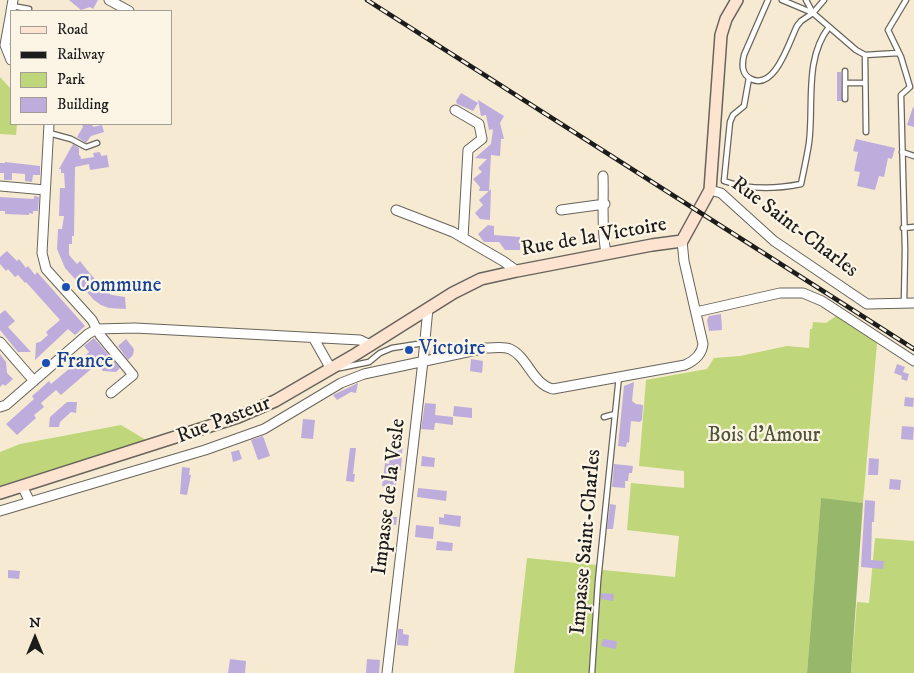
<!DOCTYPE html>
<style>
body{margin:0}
#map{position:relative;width:914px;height:673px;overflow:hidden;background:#f6ead2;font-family:"IM FELL DW Pica",serif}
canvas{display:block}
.legend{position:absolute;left:10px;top:10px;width:162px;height:115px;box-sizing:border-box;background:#fcf5e5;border:1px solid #a29e95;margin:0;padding:6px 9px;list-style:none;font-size:15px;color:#1c1c1c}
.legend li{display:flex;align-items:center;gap:10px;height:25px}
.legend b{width:25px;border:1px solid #a29e95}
.north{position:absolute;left:10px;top:613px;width:50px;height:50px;-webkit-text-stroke:4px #fcf5e5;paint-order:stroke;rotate:0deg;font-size:14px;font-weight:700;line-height:20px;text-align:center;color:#1c1c1c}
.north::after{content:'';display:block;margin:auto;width:18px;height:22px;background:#1c1c1c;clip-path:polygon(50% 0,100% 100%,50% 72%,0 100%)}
</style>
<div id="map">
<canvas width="914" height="673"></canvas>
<ul class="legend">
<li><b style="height:6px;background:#fde4d1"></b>Road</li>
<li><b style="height:6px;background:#1c1c1c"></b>Railway</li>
<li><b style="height:14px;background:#bfd67a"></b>Park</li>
<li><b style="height:14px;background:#beaddc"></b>Building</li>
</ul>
<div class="north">N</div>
</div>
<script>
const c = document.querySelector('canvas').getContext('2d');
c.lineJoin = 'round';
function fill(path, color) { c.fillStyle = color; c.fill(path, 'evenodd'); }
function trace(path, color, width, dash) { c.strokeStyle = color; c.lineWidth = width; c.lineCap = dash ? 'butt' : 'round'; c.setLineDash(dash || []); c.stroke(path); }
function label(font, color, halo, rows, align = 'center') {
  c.font = font + ' "IM FELL DW Pica",serif'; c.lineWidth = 4.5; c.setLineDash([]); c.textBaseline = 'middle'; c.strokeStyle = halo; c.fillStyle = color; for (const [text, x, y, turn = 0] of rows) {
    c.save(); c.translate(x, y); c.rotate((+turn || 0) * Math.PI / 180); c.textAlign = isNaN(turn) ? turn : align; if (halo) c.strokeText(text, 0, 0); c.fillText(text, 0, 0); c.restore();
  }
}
fill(new Path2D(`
 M0,77l11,12v35h6l-1,11 -16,-1z
 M836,316l41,27 -14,160 -42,-4 -14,174h-293l13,-115 70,7 6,5 72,7 4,-41 -52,-6 4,-47 53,5v-17l-45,-5 7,-86 61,-11 7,-11 26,-2 47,-10 22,2 1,-19h2l1,-7 13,1z
 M121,425l25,15 -146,46v-34l20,-8z
 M875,538l39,3v132h-63l6,-71 12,1z`), '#bfd67a');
fill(new Path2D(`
 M821,498l42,5 -12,170h-44z`), '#97b76a');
fill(new Path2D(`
 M69,0h29l-5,9 -3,-2 -9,3z
 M837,72h4l1,29h-5z
 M461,93l17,10 -5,8 -16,-7 -1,-3z
 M478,100l26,16 -4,7 4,16h-3l-1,17 -9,-1 -2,36h-10l1,-4 -7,-8 9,-7 -4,-4 9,-9 -12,-1 16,-14 2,-15 -4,1 -3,-15 -5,1z
 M913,107l1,1v19l-7,-2z
 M82,124h10l1,3 9,-2 2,7 -13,4 -5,7 -9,-6 6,-10z
 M856,139l39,9 -3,11 -4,-1 -4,19 -5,-1 -4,14 -18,-4 3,-14 -6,-1 4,-19 -5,-1z
 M73,144l6,4v8l1,-1 1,4 13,-2 -1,-4 7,-1 1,4 6,-1 2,12 -19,3 -1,-6 -14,3 -1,69h-2v8h-3v11l8,9 3,-3 7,9 13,15 -4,3 16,7 13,2 1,12 -17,-1 -8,-3 -7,-5 -29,-32 -8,-19 1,-20h4l2,-13h-5l1,-28h5l-1,-15h-3v-4h-2z
 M5,162l35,4v9h-7l-1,7 -7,-1v-7l-13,-1v7h-8v-7h-4v-10h5z
 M491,189l-1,31 -10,-1 -5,-6 8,-8 -4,-5z
 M34,196l5,1 -1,14h-5v3l-4,-1v2l-24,-1v-3h-5v-14l34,2z
 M488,225l6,1v9l26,2v13h-15l-6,-8h-15l-6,-8z
 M7,251l10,10 2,-2 7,9 2,-2 7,9 2,-3 48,54 -10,9 -7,-6 -33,31 1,-17 4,-1 8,-7 -2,-3 14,-12 -34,-38 -1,1 -7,-8 -3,2 -7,-8 -2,2 -6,-7v-7z
 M5,310l10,11 -7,6 23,25h-13l-18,-22v-16z
 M721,314l1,16 -13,1 -2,-11 2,-4z
 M94,338l26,30 -4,4 -13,-1 -6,-7 -36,31 -5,-5 -15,13 3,4 -10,8 2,3 -19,17 -11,-11 28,-25 -2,-3 6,-5 11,-10 2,3 37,-31 1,-1 -5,-6z
 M126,339l8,10 -1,6 -5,5 -10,-14z
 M0,354l6,8 1,11 6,6 -8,7 -2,-2 -3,3z
 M471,359l12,2 -1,12 -12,-2z
 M897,364l8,3 -2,5 6,2 -2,7 -6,-2 1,-3 -8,-3z
 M634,382l-2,19 4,3 7,1 -1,15 -2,2 -9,-1 -2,22 -2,-1 -1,5 -8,-1 6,-60z
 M358,383l-2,10 -5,-1 -14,8 -4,-5z
 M905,397l9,1 -1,9 -9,-1z
 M67,402h10l-1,11 -5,-1 -11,10 -1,5h-10l1,-10z
 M425,403l11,1 -1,11 18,2v8l-16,-2h-2l-1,7 -13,-1z
 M454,406l18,2v10l-19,-2z
 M303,419l12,1 -2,19 -12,-1z
 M902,426l12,1 -1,13 -12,-1z
 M392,427l10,1v8h1l-2,34h-4l-1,17 -14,-1 3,-23 4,1z
 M263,436l7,20 -12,4 -7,-20z
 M350,448h6l-3,26h2l-1,8 -8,-1z
 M239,450l3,9 -9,3 -2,-10z
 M422,456l13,2 -1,9 -13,-1z
 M869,458l10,1 -1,16h-10z
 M614,464l19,2 -1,7h-3l-1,8h-3v7l-13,-1z
 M182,467l8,1 -1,7h2l-4,20 -7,-1z
 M890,479l11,1 -1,10 -11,-1z
 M418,488l29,3 -1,10 -29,-4z
 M865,500l10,1 -1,21h-2l-1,38 13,1 -1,8 -22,-2z
 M610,504l6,1 -3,24h-6z
 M384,511l11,1 -1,5h3l-1,8 -13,-2z
 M444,514l17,2 -1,11 -21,-3v-7l5,1z
 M416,525l18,2 -1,12 -18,-2z
 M437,541l16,2 -1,8 -16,-1z
 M8,570l12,1 -1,8 -11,-1z
 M601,593l13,1 -1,7 -12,-2z
 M398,629h5v5l6,1 -1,11 -11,-1z
 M603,639l14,2 -1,8 -15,-3z
 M230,659l16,2 -1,12h-17z
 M367,659l13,1 -1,13h-13z`), '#beaddc');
const lane = new Path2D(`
 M768,0l-24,55c-2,9 -3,19 7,24 24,12 38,-37 46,-53l4,-5 12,-8
 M782,0l31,13
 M806,0l7,13
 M824,0l-11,13 43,37 9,5 33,-2
 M12,6l17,3
 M865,55l1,77
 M845,71v28
 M749,78l-5,28 -11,9 -3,7 -6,59c25,9 52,8 77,3 3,-14 6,-28 8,-41 5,-38 -5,-84 20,-116
 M845,83h20
 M49,133l22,6 15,8 11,-4
 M902,152l12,4
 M903,228l11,-1
 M904,303l1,-53 -4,-155 9,-8 -9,-30 -13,-27 18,-30
 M340,368l29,-6 11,-9 12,-5 32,-5
 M604,417l11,-3
 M592,673l6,-92 21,-205`);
const street = new Path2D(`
 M109,0l20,11
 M11,11l2,-11
 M11,12l-6,33 6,15
 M455,110l24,14 3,15 -14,11 -5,88
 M49,124l-7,129 4,16 46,51 8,15 33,40 -22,18
 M603,176c1,26 -2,52 3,77
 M0,186l45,4
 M710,190l11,3 53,48 93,63 47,-1
 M396,210l57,22 50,29 14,10
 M561,210l44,-6
 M696,312l84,-19h23l19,8 92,60
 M314,339l17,30
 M0,342l34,39
 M0,407l6,-2 82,-71 9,-5 38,-1 225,12 10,5
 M22,486l8,16
 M0,511l205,-61 59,-21 77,-46 23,-9 122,-26c8,0 17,-2 24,1 18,8 22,35 43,40l132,-24c9,-4 17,-11 18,-21l-19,-83 -2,-20
 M387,673l36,-312 5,-53`);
const secondary = new Path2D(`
 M0,493l238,-76 37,-16 81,-47 97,-61 28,-14 36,-8 135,-26 30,-4 28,-51 11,-155 5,-16 11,-19`);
trace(lane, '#68645c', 7);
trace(street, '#68645c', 11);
trace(secondary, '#68645c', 14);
trace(lane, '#fff', 4.5);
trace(street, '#fff', 9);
trace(secondary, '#fde4d1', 11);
const rail = new Path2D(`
 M367,0l547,349`);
trace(rail, '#1c1c1c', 4.5);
trace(rail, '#fcf5e5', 2.5, [8]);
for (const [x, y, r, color] of [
 [66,287,5,"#1a4fb4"],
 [409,350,5,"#1a4fb4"],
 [46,363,5,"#1a4fb4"]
]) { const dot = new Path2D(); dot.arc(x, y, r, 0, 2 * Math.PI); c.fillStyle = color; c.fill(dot); trace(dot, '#fcf5e5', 2); }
label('21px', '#1c1c1c', '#fcf5e5', [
 ["Rue Saint-Charles",794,228,37],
 ["Rue de la Victoire",594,238,-10],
 ["Rue Pasteur",224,421,-21],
 ["Impasse de la Vesle",390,497,-83],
 ["Impasse Saint-Charles",587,542,-85]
]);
label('21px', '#164399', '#fcf5e5', [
 ["Commune",76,287],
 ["Victoire",419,350],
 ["France",56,363]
], 'left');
label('21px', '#4d5438', '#fcf5e5', [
 ["Bois d'Amour",764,437]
]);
</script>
